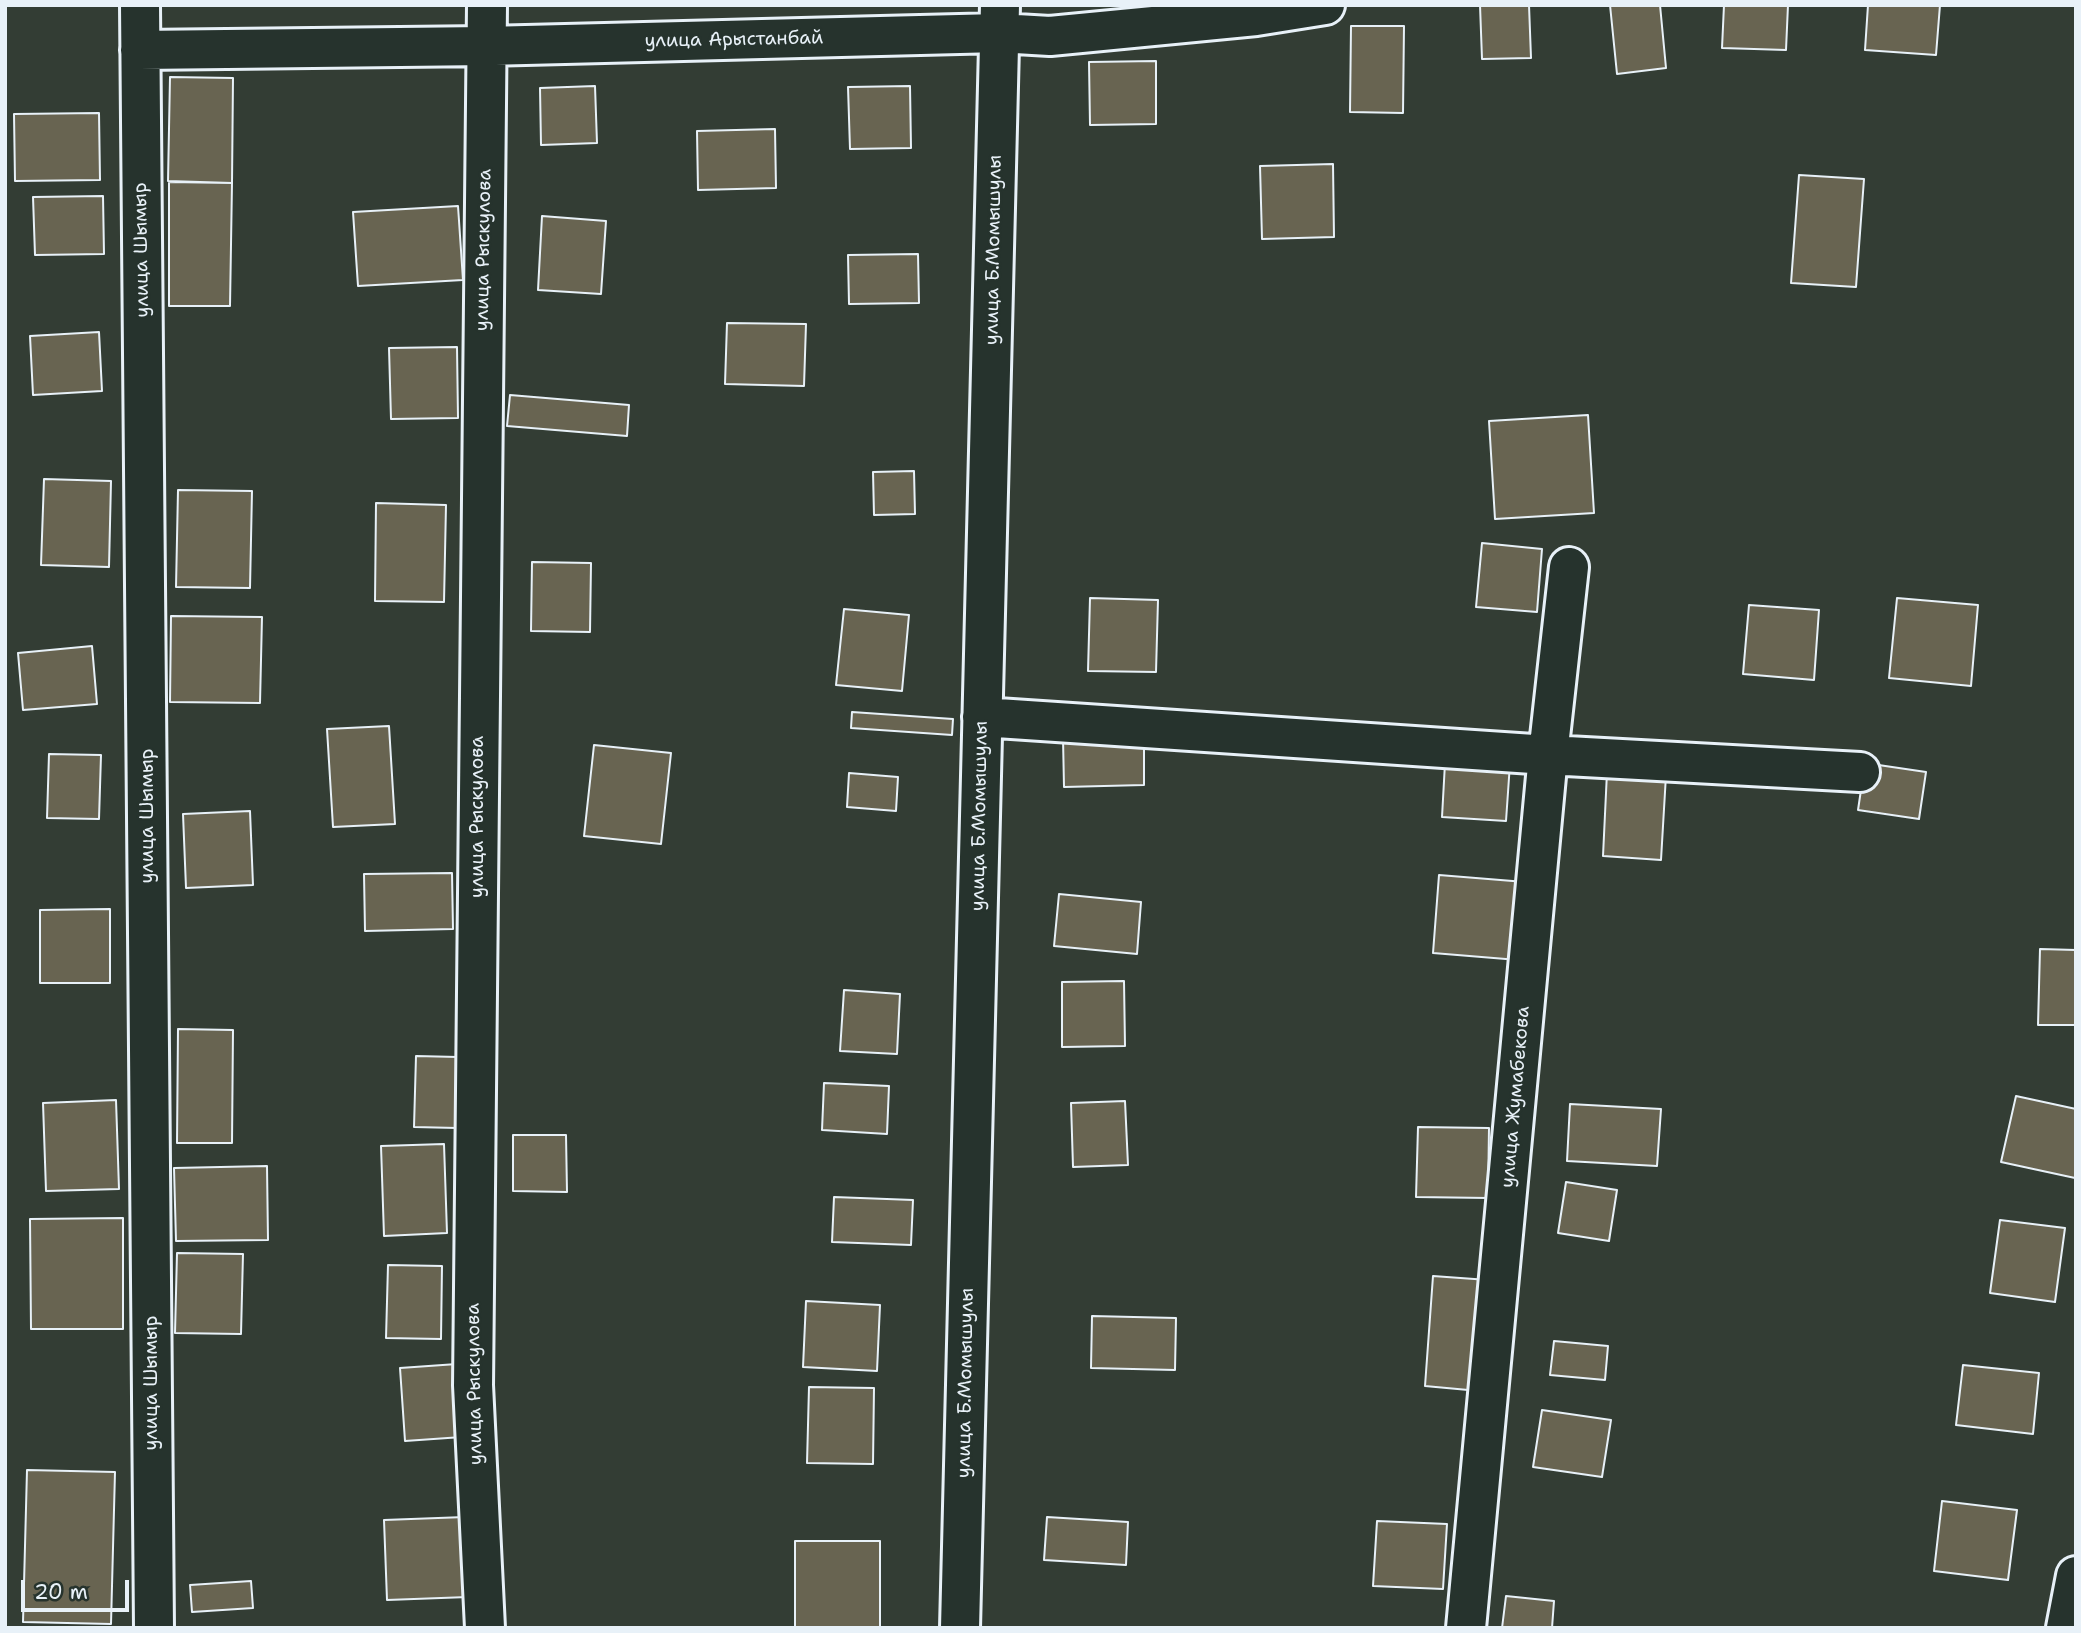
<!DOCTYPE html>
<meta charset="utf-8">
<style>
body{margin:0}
#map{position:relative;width:2081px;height:1633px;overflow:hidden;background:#333d34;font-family:"Shantell Sans",sans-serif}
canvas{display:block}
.frame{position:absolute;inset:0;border:7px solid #e8f1f8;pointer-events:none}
.scale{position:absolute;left:21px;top:1580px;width:108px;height:32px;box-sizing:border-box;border:4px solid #e8f1f8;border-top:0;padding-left:9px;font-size:21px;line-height:24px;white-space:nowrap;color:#e8f1f8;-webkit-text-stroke:5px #26332d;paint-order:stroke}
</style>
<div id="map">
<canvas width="2081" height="1633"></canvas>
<div class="frame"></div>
<div class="scale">20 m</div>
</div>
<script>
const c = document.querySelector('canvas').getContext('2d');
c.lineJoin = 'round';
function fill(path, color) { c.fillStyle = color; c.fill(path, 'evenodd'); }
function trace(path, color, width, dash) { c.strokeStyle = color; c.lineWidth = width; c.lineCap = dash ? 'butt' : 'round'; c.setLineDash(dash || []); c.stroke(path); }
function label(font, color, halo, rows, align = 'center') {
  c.font = font + ' "Shantell Sans",sans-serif'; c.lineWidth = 5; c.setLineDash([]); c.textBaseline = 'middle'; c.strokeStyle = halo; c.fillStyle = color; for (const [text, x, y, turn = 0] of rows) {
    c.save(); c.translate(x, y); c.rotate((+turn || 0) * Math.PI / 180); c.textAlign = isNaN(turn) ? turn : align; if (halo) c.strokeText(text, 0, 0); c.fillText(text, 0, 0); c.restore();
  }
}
const building = new Path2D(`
 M1480,5h49l2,53 -49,1z
 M1610,5h50l6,63 -49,6z
 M1724,5h64l-2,45 -64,-2z
 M1868,5h72l-4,50 -71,-5z
 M1351,26h53l-1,87 -53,-1z
 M1156,61v63l-66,1 -1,-63z
 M170,77l63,1 -1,105 -64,-2z
 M595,86l2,57 -56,2 -1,-57z
 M910,86l1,62 -61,1 -2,-62z
 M99,113l1,67 -85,1 -1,-67z
 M775,129l1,59 -78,2 -1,-59z
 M1333,164l1,73 -72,2 -2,-73z
 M1799,175l65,4 -8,108 -65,-4z
 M169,182l63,1 -2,123h-61z
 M103,196l1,58 -69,1 -2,-58z
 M458,206l5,74 -105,6 -5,-74z
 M542,216l64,5 -5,73 -63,-4z
 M918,254l1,49 -70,1 -1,-49z
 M727,323l79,1 -2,62 -79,-2z
 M99,332l3,59 -69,4 -3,-59z
 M457,347l1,71 -67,1 -2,-71z
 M510,395l119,10 -2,31 -120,-10z
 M1588,415l6,98 -99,6 -6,-98z
 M914,471l1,43 -41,1 -1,-43z
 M44,479l67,2 -2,86 -68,-2z
 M178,490l74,1 -2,97 -74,-1z
 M376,503l70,2 -2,97 -69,-1z
 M1482,543l60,6 -5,63 -61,-5z
 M532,562l59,1 -1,69 -59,-1z
 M1090,598l68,2 -2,72 -68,-1z
 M1897,598l81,7 -7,81 -82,-8z
 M1749,605l70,5 -5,70 -71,-6z
 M844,609l65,6 -7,76 -66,-6z
 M171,616l91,1 -2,86 -90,-1z
 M92,646l5,58 -74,6 -5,-57z
 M852,712l101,7 -1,16 -101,-7z
 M389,726l6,98 -62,3 -6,-98z
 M1144,736v49l-80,2 -1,-49z
 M594,745l77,8 -10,91 -77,-8z
 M1446,745l65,4 -5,72 -64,-4z
 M49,754l52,1 -2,64 -52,-1z
 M1865,763l61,9 -7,47 -61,-9z
 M1607,772l59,3 -5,85 -58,-4z
 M849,773l49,4 -2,34 -49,-4z
 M250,811l3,74 -67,3 -3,-74z
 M452,873l1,56 -88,2 -1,-57z
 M1439,875l86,7 -7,78 -85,-7z
 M1059,894l82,8 -4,52 -83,-8z
 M110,909v74h-70v-73z
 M2040,949l36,1v75h-38z
 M1124,981l1,65 -63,1v-65z
 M844,990l56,4 -3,60 -57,-3z
 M178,1029l55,1 -1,113h-55z
 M416,1056l42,1 -1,71 -43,-1z
 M824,1083l65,3 -2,48 -65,-4z
 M2016,1096l60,13 -1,69 -74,-16z
 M116,1100l3,89 -73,2 -3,-88z
 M1125,1101l3,64 -55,2 -2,-64z
 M1570,1104l91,5 -4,57 -90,-5z
 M1418,1127l71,1 -1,70 -72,-1z
 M513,1135h53l1,57 -54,-1z
 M444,1144l3,89 -63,3 -3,-90z
 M267,1166l1,74 -92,1 -2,-73z
 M1566,1182l51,8 -8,51 -51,-8z
 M834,1197l79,3 -2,45 -79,-3z
 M123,1218v111h-92l-1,-110z
 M2000,1220l65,8 -10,74 -65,-9z
 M177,1253l66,1 -2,80 -66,-1z
 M388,1265l54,1 -1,73 -55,-1z
 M1433,1276l55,4 -9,111 -54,-5z
 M806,1301l74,4 -3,66 -74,-4z
 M1092,1316l84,2 -1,52 -84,-2z
 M1554,1341l54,5 -3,34 -55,-5z
 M457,1364l5,73 -57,4 -5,-73z
 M1963,1365l76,8 -6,61 -77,-9z
 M809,1387l65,1 -1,76 -66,-1z
 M1542,1410l69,10 -9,57 -69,-10z
 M27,1470l88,2 -4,152 -88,-2z
 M1942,1501l75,9 -9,70 -74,-9z
 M465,1517l3,80 -81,3 -3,-80z
 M1047,1517l81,5 -2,43 -82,-5z
 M1377,1521l70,3 -4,65 -70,-3z
 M795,1541h85v87h-85z
 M251,1581l2,27 -61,4 -2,-27z
 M1506,1596l48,5 -2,27h-50z`);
fill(building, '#686451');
trace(building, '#e8f1f8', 2);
const minor = new Path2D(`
 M140,5l14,1623
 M140,50l346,-4 513,-13 51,3 206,-20 69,-11
 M982,717l566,38 312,17
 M485,1628l-12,-243 14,-1380
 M960,1628l40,-1623
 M1466,1628l82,-873 21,-188
 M2066,1628l10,-52`);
trace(minor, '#e8f1f8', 44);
trace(minor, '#26332d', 38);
label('19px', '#e8f1f8', '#26332d', [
 ["улица Арыстанбай",734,40,-1],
 ["улица Шымыр",142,250,-91],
 ["улица Рыскулова",484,250,-89],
 ["улица Б.Момышулы",994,250,-89],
 ["улица Шымыр",148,816,-90],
 ["улица Б.Момышулы",980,816,-89],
 ["улица Рыскулова",478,817,-90],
 ["улица Жумабекова",1516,1097,-85],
 ["улица Шымыр",152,1383,-90],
 ["улица Б.Момышулы",966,1383,-89],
 ["улица Рыскулова",475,1384,-91]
]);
</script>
